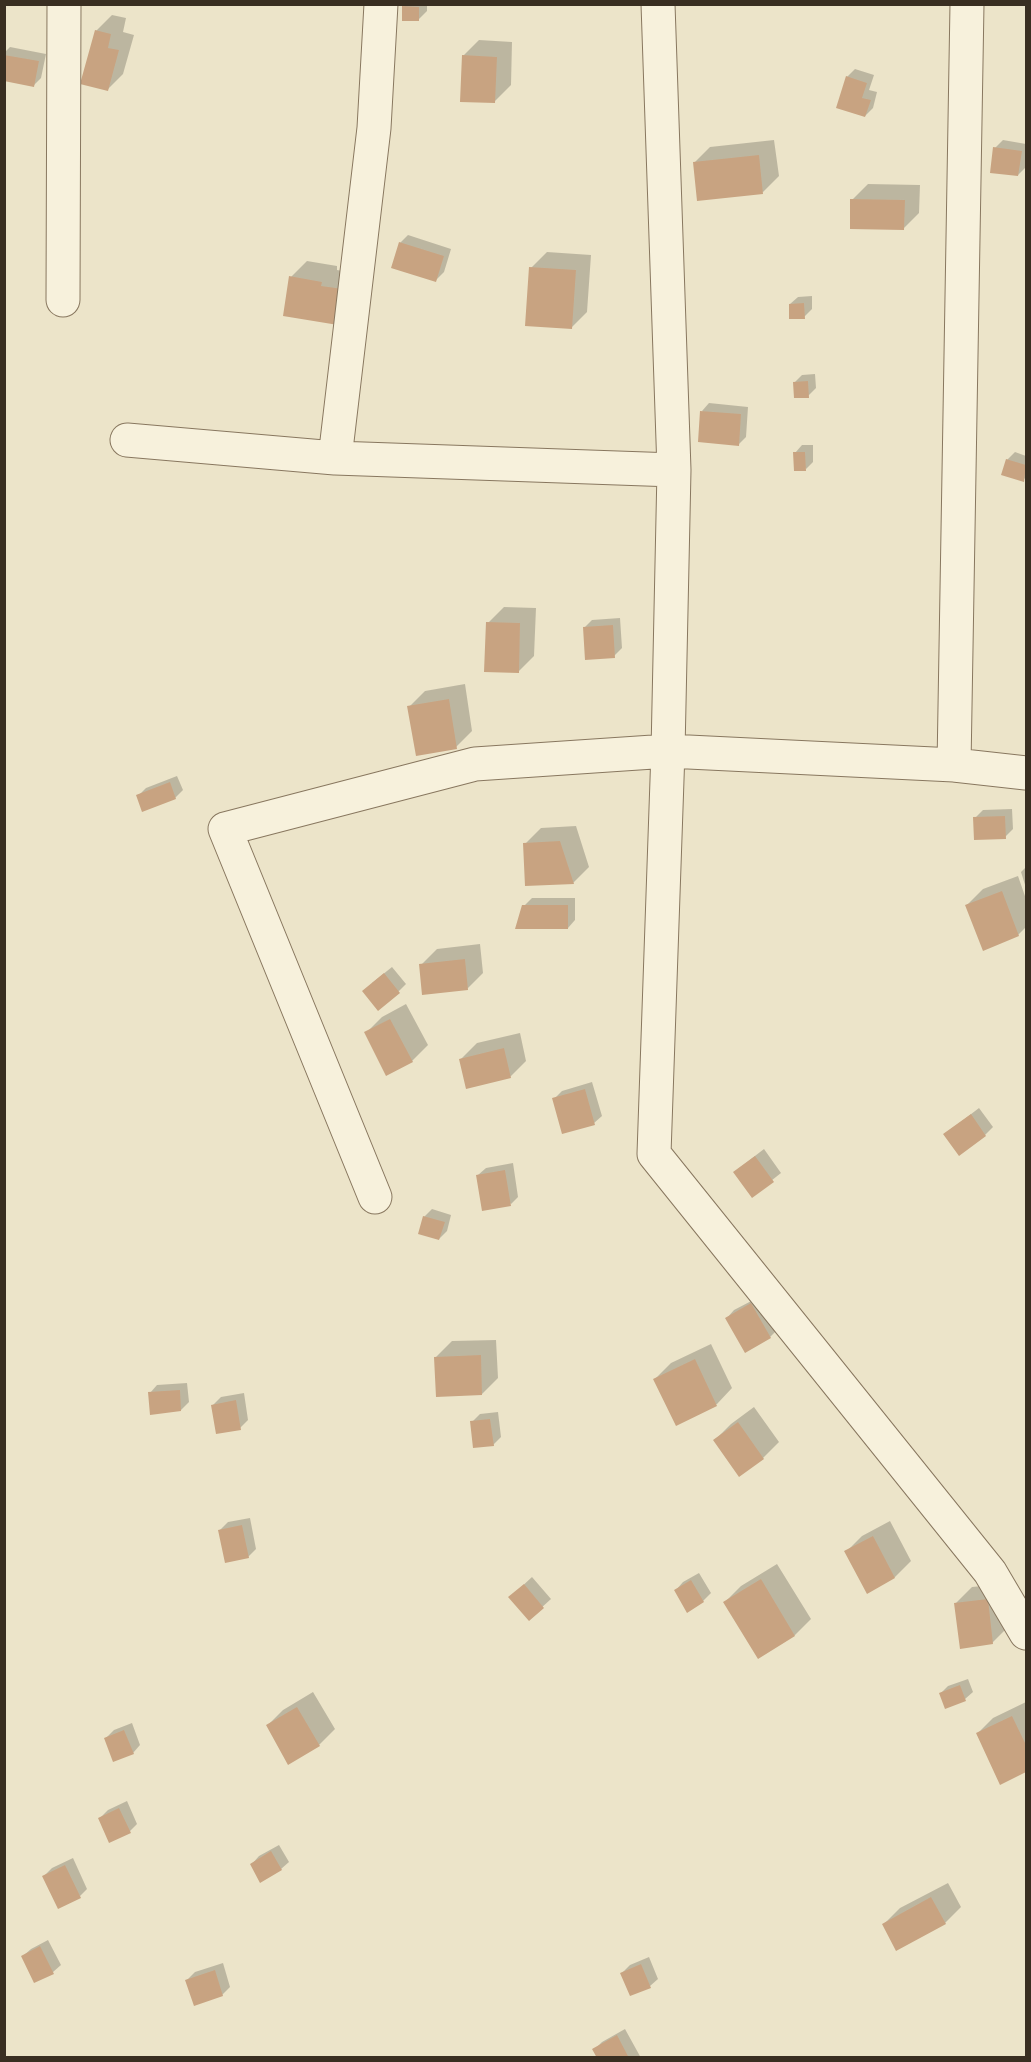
<!DOCTYPE html>
<style>
body{margin:0}
#map{position:relative;width:1031px;height:2062px;overflow:hidden;background:#ece4c9;font-family:Spectral,serif}
canvas{display:block}
.frame{position:absolute;inset:0;border:6px solid #392e21;pointer-events:none}
</style>
<div id="map">
<canvas width="1031" height="2062"></canvas>
<div class="frame"></div>
</div>
<script>
const c = document.querySelector('canvas').getContext('2d');
c.lineJoin = 'round';
function fill(path, color) { c.fillStyle = color; c.fill(path, 'evenodd'); }
function trace(path, color, width, dash) { c.strokeStyle = color; c.lineWidth = width; c.lineCap = dash ? 'butt' : 'round'; c.setLineDash(dash || []); c.stroke(path); }
fill(new Path2D(`
 M406,4h21v7l-8,8 -15,-12z
 M112,15l14,3 -3,14 11,3 -11,39 -16,16 -11,-59z
 M479,40l33,2 -1,43 -16,16 -32,-45z
 M10,47l36,7 -5,24 -7,7 -30,-5v-27z
 M855,69l19,6 -5,15 8,2 -4,16 -8,8 -18,-39z
 M774,140l5,36 -16,16 -69,-29 16,-16z
 M1003,140l23,4v23l-8,8 -23,-27z
 M868,184l52,1 -1,28 -16,16 -51,-29z
 M408,235l43,14 -7,23 -8,8 -36,-37z
 M547,252l44,3 -4,57 -16,16 -40,-60z
 M307,261l30,5v4l21,4 -5,34 -62,-31z
 M812,296v13l-8,8 -14,-13 8,-7z
 M815,374l1,14 -8,8 -14,-13 8,-8z
 M709,403l39,4 -2,30 -8,8 -36,-34z
 M802,445h11v17l-7,7 -11,-16z
 M1015,452l11,4v21l-3,3 -16,-20z
 M504,607l32,1 -2,48 -16,16 -30,-49z
 M620,618l2,30 -8,8 -30,-28 8,-8z
 M465,684l7,47 -16,16 -47,-40 16,-16z
 M177,776l6,14 -8,8 -37,-2 8,-8z
 M1012,809l1,20 -8,8 -30,-19 8,-8z
 M576,826l13,41 -16,16 -48,-39 16,-16z
 M1026,867v21l-5,-16z
 M1018,876l8,23v28l-8,8 -51,-30 16,-16z
 M532,898h43v22l-7,8 -44,-22z
 M480,944l3,29 -16,16 -46,-24 16,-16z
 M392,967l14,17 -8,8 -26,-9z
 M406,1004l22,41 -16,16 -46,-28 16,-16z
 M520,1033l6,28 -16,16 -49,-18 16,-16z
 M592,1082l10,34 -8,7 -40,-24 8,-8z
 M979,1108l14,19 -8,8 -40,-1z
 M764,1149l17,24 -29,23 -18,-24z
 M513,1163l5,34 -7,7 -33,-29 8,-7z
 M432,1209l19,6 -4,16 -8,8 -15,-22z
 M759,1297l18,33 -7,7 -43,-19 7,-8z
 M496,1340l2,38 -16,16 -46,-37 16,-16z
 M711,1344l21,44 -15,16 -40,20 -22,-45 16,-16z
 M187,1383l2,19 -8,8 -31,-17 7,-8z
 M244,1393l4,27 -8,8 -27,-23 8,-8z
 M754,1407l25,35 -16,16 -48,-18 16,-16z
 M498,1412l3,25 -8,8 -21,-23 8,-8z
 M250,1518l6,31 -8,8 -28,-27 8,-8z
 M890,1521l21,40 -16,16 -28,14 -21,-39 16,-16z
 M777,1564l34,55 -16,16 -37,22 -33,-55 16,-16z
 M699,1573l12,20 -8,8 -27,-11 7,-8z
 M532,1577l19,22 -22,20 -11,-29z
 M1003,1584l5,43 -16,16 -36,-40 16,-16z
 M968,1679l5,13 -8,7 -25,-5 8,-8z
 M313,1692l22,37 -16,16 -52,-19 16,-16z
 M1026,1702v69l-25,12 -24,-49 16,-16z
 M132,1723l8,22 -7,8 -27,-15 8,-8z
 M127,1801l10,23 -7,7 -30,-13 8,-8z
 M279,1845l10,17 -8,7 -29,-5 7,-8z
 M73,1858l14,31 -7,7 -36,-20 8,-8z
 M948,1883l13,24 -16,16 -61,1 16,-16z
 M48,1940l13,25 -8,7 -18,9 -12,-25 8,-7z
 M649,1957l9,22 -8,7 -19,8 -9,-21 8,-8z
 M223,1963l7,24 -8,8 -35,-15 8,-8z
 M625,2029l16,29h-42l-5,-8 8,-8z`), '#0003');
fill(new Path2D(`
 M402,6l17,1v14h-17z
 M95,30l16,4 -3,14 11,2 -11,41 -28,-7z
 M4,55l35,6 -5,26 -30,-6z
 M462,55l35,2 -2,46 -35,-1z
 M846,76l21,7 -5,15 9,2 -6,17 -29,-9z
 M993,147l29,4 -4,25 -28,-3z
 M759,155l4,39 -66,7 -4,-39z
 M850,199l55,1 -1,30 -54,-1z
 M399,242l45,14 -8,26 -45,-14z
 M529,267l47,3 -4,59 -47,-3z
 M289,276l33,6 -1,4 22,3 -5,36 -55,-9z
 M804,303l1,16h-16v-15z
 M808,381l1,17h-15l-1,-16z
 M700,411l41,3 -2,32 -41,-4z
 M793,452h12l1,19h-12z
 M1006,459l20,6 -2,17 -23,-7z
 M486,622l34,1 -1,50 -35,-1z
 M613,625l2,33 -30,2 -2,-33z
 M449,699l8,50 -41,7 -9,-50z
 M170,782l6,17 -34,13 -6,-17z
 M1005,816l1,23 -32,1 -1,-23z
 M560,841l14,43 -49,2 -2,-43z
 M1002,891l17,45 -36,15 -18,-46z
 M522,905h46v24h-53z
 M465,959l3,31 -46,5 -3,-31z
 M384,973l16,20 -22,18 -16,-20z
 M390,1019l23,43 -27,14 -22,-44z
 M504,1048l7,30 -45,11 -7,-30z
 M585,1089l10,36 -33,9 -10,-36z
 M971,1114l15,22 -27,20 -16,-22z
 M755,1156l19,26 -22,16 -19,-26z
 M505,1170l6,36 -29,5 -6,-36z
 M423,1216l22,6 -6,18 -21,-6z
 M751,1303l20,35 -26,15 -20,-35z
 M481,1355l1,40 -46,2 -2,-40z
 M695,1359l22,47 -41,20 -23,-47z
 M180,1390l1,21 -31,4 -2,-23z
 M236,1400l5,30 -25,4 -5,-29z
 M490,1419l4,27 -21,2 -3,-27z
 M738,1422l26,37 -25,18 -26,-37z
 M242,1525l7,33 -24,5 -7,-33z
 M873,1536l22,42 -28,16 -23,-43z
 M761,1579l34,57 -37,23 -35,-57z
 M691,1580l13,22 -17,11 -13,-23z
 M524,1584l20,24 -15,13 -21,-24z
 M988,1599l5,45 -33,5 -6,-46z
 M960,1685l6,16 -21,8 -6,-16z
 M297,1707l23,39 -32,19 -22,-40z
 M1012,1716l14,29v27l-26,13 -24,-52z
 M124,1730l10,24 -21,8 -9,-24z
 M119,1808l12,25 -22,10 -11,-25z
 M271,1851l11,19 -22,13 -10,-19z
 M65,1865l16,33 -23,11 -16,-33z
 M931,1897l15,27 -50,27 -14,-27z
 M40,1946l14,28 -20,9 -13,-27z
 M641,1964l10,24 -21,8 -10,-23z
 M215,1970l8,26 -29,10 -9,-26z
 M617,2035l12,23h-32l-5,-9z`), '#c8a381');
const minor = new Path2D(`
 M658,4l16,466 -6,281 -14,403 336,418 36,61
 M63,300l1,-296
 M127,440l208,18 339,12
 M335,458l39,-330 7,-124
 M954,765l13,-761
 M375,1197l-150,-368 250,-65 193,-13 286,14 72,8`);
trace(minor, '#88775f', 35);
trace(minor, '#f7f1dc', 33);
</script>
